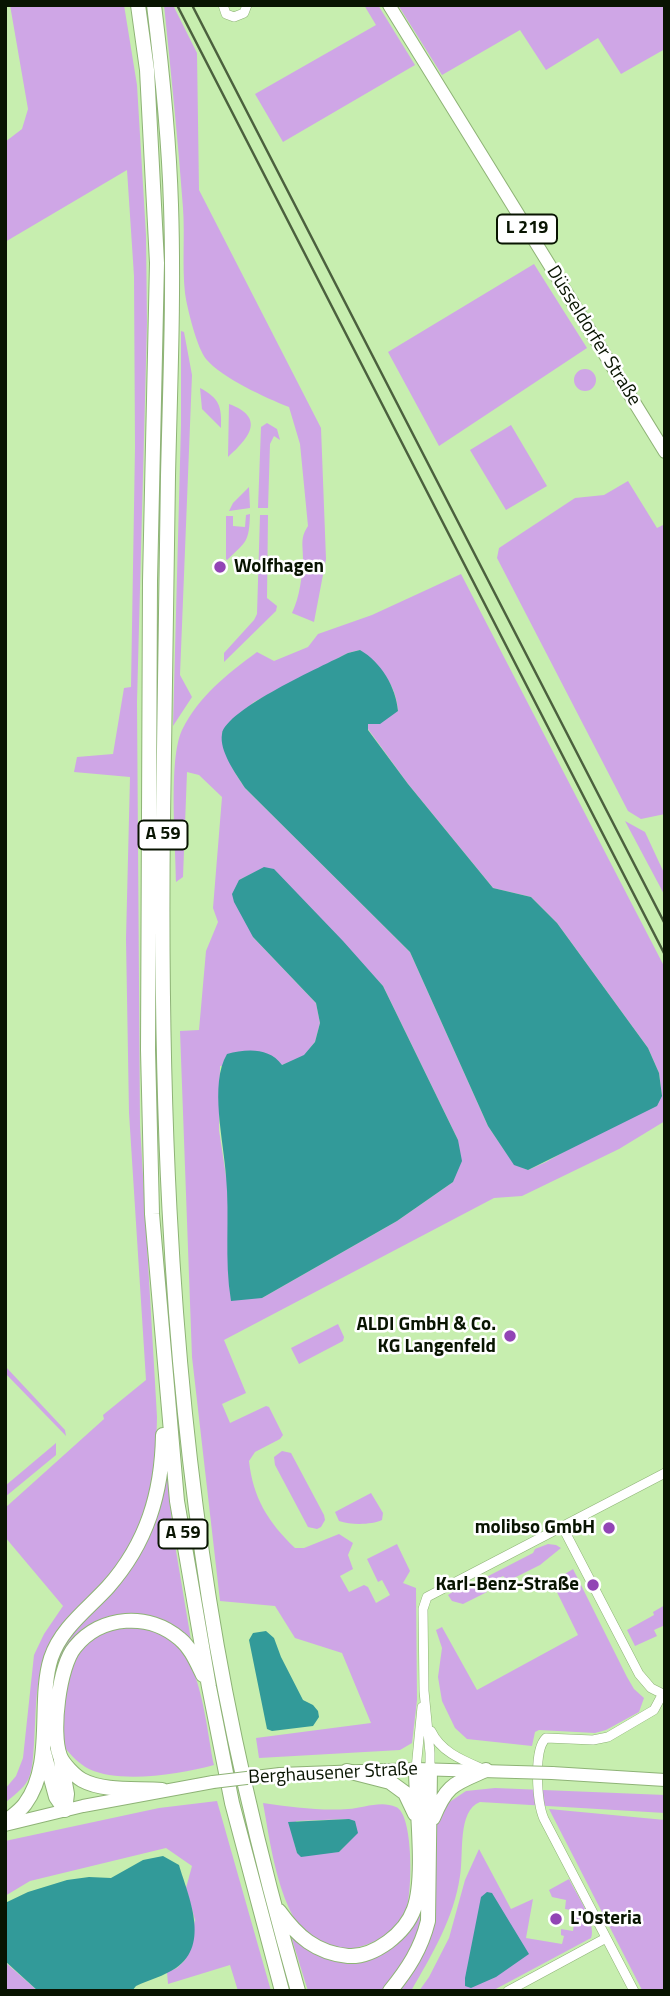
<!DOCTYPE html>
<meta charset="utf-8">
<style>
body{margin:0}
#map{position:relative;width:670px;height:1996px;overflow:hidden;background:#c7eeaf;font-family:"Titillium Web",sans-serif}
canvas{display:block}
.frame{position:absolute;inset:0;border:7px solid #081401;pointer-events:none}
</style>
<div id="map">
<canvas width="670" height="1996"></canvas>
<div class="frame"></div>
</div>
<script>
const c = document.querySelector('canvas').getContext('2d');
c.lineJoin = 'round';
function fill(path, color) { c.fillStyle = color; c.fill(path, 'evenodd'); }
function trace(path, color, width, dash) { c.strokeStyle = color; c.lineWidth = width; c.lineCap = dash ? 'butt' : 'round'; c.setLineDash(dash || []); c.stroke(path); }
function label(font, color, halo, rows, align = 'center') {
  c.font = font + ' "Titillium Web",sans-serif'; c.lineWidth = 5; c.setLineDash([]); c.textBaseline = 'middle'; c.strokeStyle = halo; c.fillStyle = color; for (const [text, x, y, turn = 0] of rows) {
    c.save(); c.translate(x, y); c.rotate((+turn || 0) * Math.PI / 180); c.textAlign = isNaN(turn) ? turn : align; if (halo) c.strokeText(text, 0, 0); c.fillText(text, 0, 0); c.restore();
  }
}
fill(new Path2D(`
 M10,5h114l13,80 9,150 1,88 -10,379 3,423 17,292c-1,64 -11,118 -56,167 -19,21 -44,39 -54,65 -12,29 -11,64 -13,95 -1,11 -1,26 -6,36 -4,8 -16,17 -23,23v-14l11,-13 7,-18 11,-103 10,-21 19,-28 -58,-69v-29l99,-89 -1,-4 43,-35 -17,-267 -3,-174 4,-162 -56,-5 3,-15 36,-3 11,-66 7,-1 4,-240 -1,-171 -7,-106 -122,72v-100l17,-13 6,-20z
 M164,5h9l24,48 2,137 122,238 5,131 -12,63 -22,-9c8,-17 10,-36 11,-55 0,-14 -3,-20 5,-32l-8,-82 -11,-37c-23,-9 -67,-29 -83,-48 -9,-11 -19,-51 -21,-66 -3,-28 0,-57 -2,-85 -5,-68 -12,-135 -19,-203z
 M364,5h14l37,60 -132,77 -28,-48 121,-69z
 M398,5h267v44l-44,25 -23,-36 -52,32 -26,-40 -78,45z
 M534,264l53,84 -148,98 -51,-94z
 M181,331l3,1 8,43 -12,300 12,22 -19,29 8,-301z
 M574 380a11 11 0 1 1 22 0a11 11 0 1 1-22 0Z
 M200,388c19,10 22,18 21,40l-19,-19z
 M229,404c38,14 19,35 -1,53z
 M267,423l10,6 3,11 -6,-4 -4,8 -2,64h-10l3,-81z
 M511,425l36,61 -41,24 -36,-60z
 M628,481l29,47 8,-4v290l-24,5 -13,-8 -131,-253 2,-10 76,-50 29,-3z
 M249,487l1,21 -21,3 4,-8z
 M250,514c-1,28 -3,27 -23,46l-1,-1v-43h7v10l12,1 1,-12z
 M260,515h8l-1,83 10,8 -1,5 -52,51v-9l30,-33 3,-6z
 M461,574l204,394v153l-46,28 -97,47 -28,2 -270,142 22,53 -24,11 8,19 36,-17 3,1 14,28 -3,4 -25,13 -6,9c4,37 19,61 46,87h9l35,-14 14,9 -5,12 5,14 -13,7 9,16 15,-7 4,2 8,16 14,-8 -8,-15 -4,2 -11,-23 30,-15 13,27 -7,12 13,5 1,112 -5,43 -12,7 -141,8 -3,-20 115,-15 -29,-70 -47,-15 -20,-32 -55,-5 -28,-244 -12,-326 19,-1 7,-79 12,-29 -5,-14 9,-111 -23,-22 -12,-3 -4,105 -7,5c0,-36 -8,-122 6,-152 17,-34 45,-56 75,-78l17,9 34,-14 10,-13 54,-19zM360,650c20,17 36,33 38,61l-31,13 1,5 40,55 85,104 38,9 26,26 91,125 11,25 3,23 -116,66 -18,8 -14,-6 -26,-38 -78,-174 -165,-164c-12,-17 -21,-34 -23,-55l32,-31 94,-49zM264,868l43,36 76,82 75,154 -5,42 -56,39 -135,77 -36,-122 -7,-46 1,-64 62,-1 22,-9 11,-14 5,-19 -4,-20 -63,-66 -14,-57z
 M625,821l20,11 20,43v21z
 M338,1324l6,13 -1,4 -44,23 -8,-16z
 M5,1366l60,64 1,6 -61,-63z
 M56,1443v12l-51,42v-11z
 M282,1451l9,2 33,62 1,5 -4,7 -4,2 -9,-2 -33,-62 -1,-8z
 M167,1470l6,63 19,113 -75,-30 -54,45 -5,121 -7,-46 4,-67 6,-23 60,-67z
 M371,1493l12,20 -1,7c-11,5 -31,5 -43,1l-4,-9z
 M548,1544l8,1 5,3 -21,17 -32,16 -5,-5 -18,9 2,7 -24,12 -11,-3 -4,-6 11,-7h6l68,-35 2,-4z
 M573,1569l54,108 7,12 10,9 -5,14 -33,18 -11,3 -56,-3 -4,2 -3,14 -65,-7 -12,-11 -13,-27 -4,-24 4,-29 -6,-18 6,-3 35,63 101,-55 -26,-53z
 M665,1605v20l-11,5 3,6 -22,10 -8,-16 27,-15 -1,-3z
 M134,1624c10,4 22,6 32,11 36,20 40,93 48,130 -34,9 -93,19 -125,4 -10,-5 -18,-14 -25,-22v-40l4,-33 10,-25 27,-20z
 M495,1788l170,7v18l-185,-11c-23,9 -16,52 -20,74 -6,42 -28,79 -49,115h-14l35,-60 3,-27 -1,-71 2,-17 6,-9 24,-16z
 M217,1801l54,190h-33l-8,-26 -62,19 -1,-12 10,-4 8,-8 10,-40 -9,-32 6,-22 -26,-18 -136,33 -25,15v-55l154,-33z
 M263,1803c28,4 57,8 85,6 15,-1 33,-9 48,-2 18,7 17,90 9,107 -9,18 -28,28 -46,33 -75,24 -87,-97 -96,-144zM349,1819l8,14 -18,19 -42,1 -3,-11 2,-21z
 M549,1809l116,11v171l-23,-1z
 M479,1849l32,60 22,-10 -7,39 36,6 2,-8 -3,-1v-6l12,2 3,-20 -11,-2 1,-9 -14,-3 -3,-7 20,-11c7,14 28,45 22,59l-99,53h-73l10,-14 20,-39 16,-58z
 M424,1878l-4,59 -33,54h-79l-18,-58 33,22 67,-9z
 M5,1962l33,29h-33z`), '#cfa6e6');
fill(new Path2D(`
 M360,650c21,12 36,37 38,61l-18,13h-12v6l40,54 85,104 38,9 26,26 91,125 11,25 3,23 -5,10 -129,64 -14,-5 -26,-39 -78,-174 -165,-164c-9,-14 -26,-37 -23,-54 4,-25 101,-68 126,-81z
 M264,867l10,2 69,72 40,45 75,154 4,21 -9,21 -56,39 -135,77 -31,3c-7,-42 -1,-83 -5,-125 -2,-34 -17,-92 1,-122 19,-5 42,-7 55,11l22,-10 11,-13 5,-19 -4,-20 -63,-66 -19,-35 -2,-8 7,-14z
 M266,1631l8,7 7,19 22,43 10,5 5,6 1,6 -6,9 -41,5 -5,-2 -18,-89 4,-7z
 M349,1819l6,2 3,12 -19,19 -38,5 -4,-4 -9,-31z
 M163,1856l16,9c9,31 32,79 -3,103 -12,8 -27,12 -40,18l-4,5h-94l-33,-30v-58l23,-11 39,-12 22,-3 22,1 32,-18z
 M487,1892l5,1 37,61 -33,23 -25,11 -6,-2v-8l16,-81z`), '#329a99');
const minor = new Path2D(`
 M223,5l3,9 8,3 10,-4 3,-8
 M562,1526l77,148 12,14 14,7
 M431,1731c10,21 31,29 52,38
 M416,1769l6,-62
 M430,1769v-16l-6,-62 -1,-82 4,-12 238,-124
 M508,1991l98,-53
 M634,1991l-90,-172c-7,-16 -11,-69 2,-81l47,2 15,-3 46,-27 8,-15`);
const major = new Path2D(`
 M389,5l276,447
 M552,1773l113,7
 M280,1774l136,-5 100,3
 M5,1825l78,-19 130,-24`);
const highway = new Path2D(`
 M138,5l9,65 10,193 -7,318 -2,469 4,164 25,287 32,186 23,116 50,188
 M154,5c8,65 15,135 17,200 3,91 -1,181 -3,271 -2,114 -4,228 -5,342 -3,261 5,523 46,781 21,133 52,263 89,392
 M43,1749l13,48 9,13
 M61,1760l6,34 -2,16
 M347,1771l43,11 15,11 10,21
 M162,1790c-25,-2 -58,2 -80,-10 -7,-4 -19,-16 -22,-24 -9,-23 -1,-90 15,-109 26,-32 74,-35 105,-8 11,9 17,24 23,36
 M433,1818c14,-34 21,-34 53,-48
 M5,1822c7,-6 15,-11 20,-18 30,-40 12,-102 26,-146 10,-30 37,-49 57,-71 39,-44 54,-94 55,-152
 M279,1911c18,25 37,42 69,45 14,1 29,-6 40,-14 12,-9 21,-19 26,-33 12,-32 2,-104 2,-140
 M390,1991c18,-22 31,-42 38,-70l2,-152`);
trace(minor, '#8eb376', 10);
trace(major, '#8eb376', 14);
trace(highway, '#8eb376', 16);
trace(minor, '#fff', 9);
trace(major, '#fff', 12);
trace(highway, '#fff', 14);
trace(new Path2D(`
 M177,5l488,950
 M192,5l473,919`), '#4b603e', 2.5);
const majorBridge = new Path2D(`
 M516,1772l36,1
 M213,1782l67,-8`);
trace(majorBridge, '#8eb376', 14, []);
trace(majorBridge, '#fff', 12);
for (const [x, y, r, color] of [
 [220,567,7,"#9245b5"],
 [510,1336,7,"#9245b5"],
 [609,1528,7,"#9245b5"],
 [593,1585,7,"#9245b5"],
 [556,1919,7,"#9245b5"]
]) { const dot = new Path2D(); dot.arc(x, y, r, 0, 2 * Math.PI); c.fillStyle = color; c.fill(dot); trace(dot, '#fff', 2.5); }
for (const [x, y, w] of [
 [527,229,60],
 [163,835,49],
 [183,1534,49]
]) { const box = new Path2D(); box.roundRect(x - w / 2, y - 14.5, w, 29, 5); c.fillStyle = '#fff'; c.fill(box); trace(box, '#081401', 2); }
label('bold 18px', '#081401', null, [
 ["L 219",527,229],
 ["A 59",163,835],
 ["A 59",183,1534]
]);
label('19px', '#081401', '#fff', [
 ["Düsseldorfer Straße",593,336,58],
 ["Berghausener Straße",333,1774,-3]
]);
label('bold 19px', '#081401', '#fff', [
 ["Wolfhagen",234,567,"left"],
 ["ALDI GmbH & Co.",496,1325],
 ["KG Langenfeld",496,1347],
 ["molibso GmbH",595,1528],
 ["Karl-Benz-Straße",579,1585],
 ["L'Osteria",570,1919,"left"]
], 'right');
</script>
